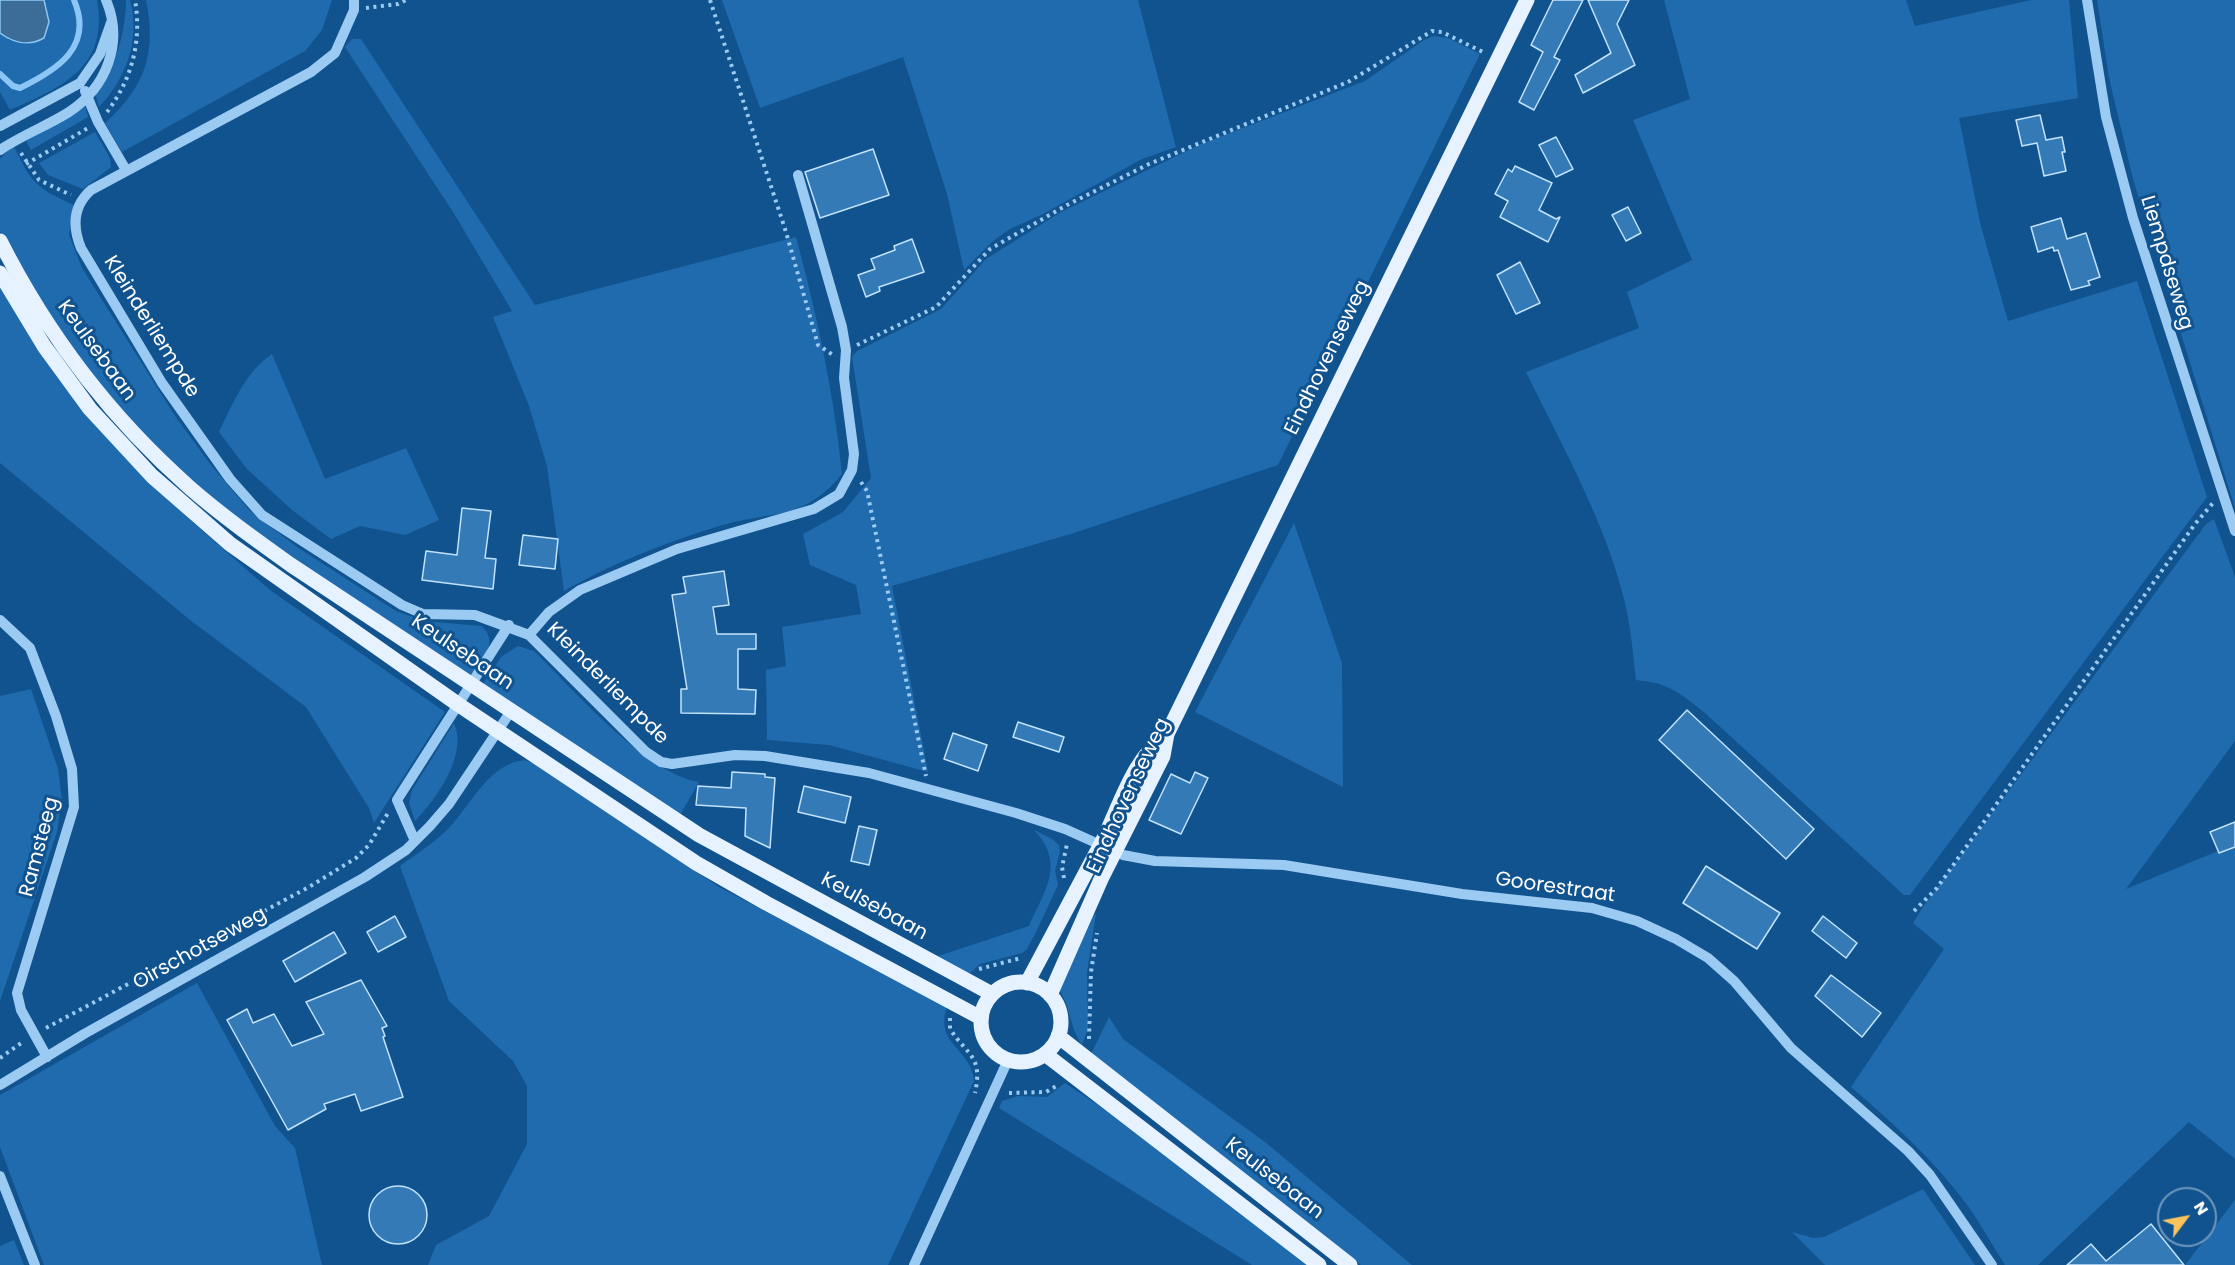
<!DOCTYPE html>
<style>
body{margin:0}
#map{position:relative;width:2235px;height:1265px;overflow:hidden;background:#11538f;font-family:Poppins,sans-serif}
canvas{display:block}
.north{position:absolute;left:2157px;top:1187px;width:60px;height:60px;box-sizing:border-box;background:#11538f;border:2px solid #7098bc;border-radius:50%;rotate:58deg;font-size:16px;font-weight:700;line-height:24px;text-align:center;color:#fff}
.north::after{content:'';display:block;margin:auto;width:21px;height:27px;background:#ffc35c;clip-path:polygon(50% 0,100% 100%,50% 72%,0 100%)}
</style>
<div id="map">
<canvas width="2235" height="1265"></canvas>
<div class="north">N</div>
</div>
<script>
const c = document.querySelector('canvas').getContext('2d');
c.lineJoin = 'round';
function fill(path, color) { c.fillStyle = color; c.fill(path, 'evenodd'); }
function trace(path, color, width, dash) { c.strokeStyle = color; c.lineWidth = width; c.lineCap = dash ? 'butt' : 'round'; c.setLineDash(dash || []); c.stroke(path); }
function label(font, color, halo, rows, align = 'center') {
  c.font = font + ' Poppins,sans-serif'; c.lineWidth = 6; c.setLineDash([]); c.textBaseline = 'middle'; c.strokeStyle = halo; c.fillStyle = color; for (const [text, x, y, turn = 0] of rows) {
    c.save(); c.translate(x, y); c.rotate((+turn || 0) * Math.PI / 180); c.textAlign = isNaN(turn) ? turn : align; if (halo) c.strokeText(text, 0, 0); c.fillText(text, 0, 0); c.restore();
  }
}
fill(new Path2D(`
 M44,0h53c12,67 -34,87 -87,110l-10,-18v-59l12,8 37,-19z
 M126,0h4c11,39 -4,79 -31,107l-4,-14c21,-28 30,-57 31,-93z
 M146,0h186l-10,30 -17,21 -183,101 -17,-29c40,-36 52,-70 41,-123z
 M722,0h416l38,147 -34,12 -99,55 -33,15 -17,12 -29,29 -17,-76 -44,-137 -143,51z
 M1664,0h242l9,26 116,-26h38l9,98 -119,20 21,105 28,98 129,-40 70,216 -297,398h-6l-199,-182c-25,-20 -36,-30 -69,-33 -3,-26 -5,-51 -11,-77 -19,-80 -63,-157 -99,-231l113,-44 -12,-36 65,-32 -59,-140 57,-21z
 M2097,0h138v508l-102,-329 -24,-101z
 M1434,36l14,2 32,16 -202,411 -204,68 -182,53 36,186 -99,-27 -62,-5 -1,-70 20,-4 -4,-39 79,-13 -5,-29 -46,-20 -7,-31 40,-22 28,-34 -19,-121 5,-6 84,-42 45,-50 75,-47 138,-67 166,-64 59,-41z
 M352,39h9l174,266 261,-68c21,78 38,156 46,237 -40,49 -73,36 -126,53 -52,16 -105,37 -152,64l-17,-125 -18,-60 -36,-89 19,-6 -59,-99 -108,-165z
 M85,104l3,13 -57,33 -6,-11z
 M95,132l15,26 1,9 -28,22 -35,-14 -9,-12z
 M13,145c19,38 21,42 61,60l-5,30 13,33 93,148 36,49 38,45 48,37 99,64 28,10 57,5c19,15 1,34 -9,51l-181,-120 -78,-57 -75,-68 -71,-89 -67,-112v-72z
 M0,285l134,180 64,62 72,63 175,122 -71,111 -5,-15 -63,-101 -116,-87 -190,-157z
 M272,354l53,125 81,-31 33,72 -34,15 -45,-9 -29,13 -39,-29 -45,-41 -28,-37c13,-27 27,-61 53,-78z
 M2214,519l21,58v164l-109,148 109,-45v315l-46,-37 -151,143h-33c-12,-19 -24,-40 -37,-59 -33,-45 -75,-83 -117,-119l93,-138 -31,-26 10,-16 283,-383z
 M1294,523l48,140 1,124 -148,-75z
 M518,646l16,5c40,39 111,122 165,131l-19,33 -197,-131 18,-27z
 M31,689l27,80 4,31 -5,32 -57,169v-305z
 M454,723c14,32 -17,75 -39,98l-6,-18 3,-13z
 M525,760l14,6 180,121 228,120c-13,38 24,40 27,74l-86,184h-460l8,-20 53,-29 38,-72v-58l-14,-25 -64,-60 -49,-135c16,-12 34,-23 48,-37 23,-24 41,-66 77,-69z
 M1034,830l18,9 7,6 1,6 -5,20 3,14 -21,45 -10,19 -5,4 -42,11 -13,12 -35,-18 97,-32c16,-36 37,-62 5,-96z
 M1096,914l-9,58 1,57 -6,16c-13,-18 -11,-40 -25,-58l36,-72z
 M197,983l78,143 20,22 27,117h-278l-44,-118v-52z
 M1109,1017l14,22 142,103 147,123h-51l-270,-211z
 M1065,1083l85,57 162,125h-60l-253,-157 3,-7 16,-5 29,1z
 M1923,1189l52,76h-150l-33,-33 21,6 11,-1z
 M2235,1200v65h-50z
 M14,1240l10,25h-24v-19z`), '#1f6bad');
const water = new Path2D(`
 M0,0h44l5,22 -5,16c-16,9 -30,5 -44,-5z`);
fill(water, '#3c6c98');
trace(water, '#8cc6f6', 1.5);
trace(new Path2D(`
 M0,74l13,12 7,2c37,-18 74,-41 54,-88`), '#8cc6f6', 6);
const building = new Path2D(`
 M1553,0h30l-29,57 6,3 -26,50 -15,-8 24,-50 -12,-7z
 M1588,0h41l-12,24 18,41 -52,28 -8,-18 36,-22z
 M2040,115l6,25 16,-3 3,15h-3l4,19 -22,5 -7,-33 -15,3 -6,-26z
 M1556,137l17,32 -17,8 -17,-32z
 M873,149l16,46 -69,23 -15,-46z
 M1515,166l37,17 -13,27 17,9 4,-2 -12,25 -48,-25 8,-16 -13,-7 13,-25 4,3z
 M1628,207l13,26 -15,8 -14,-26z
 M2061,218l6,21 19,-6 14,44 -12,4 2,4 -19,5 -13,-40 -4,1 -1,-4 -15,5 -7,-25z
 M912,239l12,33 -45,15 1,4 -14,6 -8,-22 17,-6 -4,-10 24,-9 -1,-4z
 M1520,262l20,41 -24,11 -19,-39z
 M462,508l29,3 -6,47 11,1 -3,30 -71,-9 4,-29 31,4z
 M523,535l35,4 -3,30 -36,-4z
 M724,571l5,34 -16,2 4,27h39v15h-18v40l18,1 -1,24 -74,-1v-24h6l-15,-94 14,-2 -3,-16z
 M1687,710l127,119 -28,30 -127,-119z
 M1018,722l46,15 -5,15 -46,-15z
 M953,733l34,12 -9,26 -34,-12z
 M732,772l33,2v3l10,1 -5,70 -25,-12 1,-28 -50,-3 2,-19 33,2z
 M1195,772l13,6 -27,56 -32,-14 22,-46 19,9z
 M804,786l47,11 -6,26 -47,-11z
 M2235,822v25l-16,6 -9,-21z
 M859,826l18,4 -8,35 -18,-4z
 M1706,866l74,47 -23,36 -74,-46z
 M395,916l11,21 -28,15 -11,-20z
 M1823,916l34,27 -11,15 -34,-27z
 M334,932l12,21 -51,29 -12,-21z
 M1831,975l50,38 -19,24 -47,-41z
 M361,980l26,46 -5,2 3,8 -2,1 20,60 -42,14 -6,-17 -31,10 2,5 -38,21 -61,-110 20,-11 6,14 21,-9 18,32 32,-12 -18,-32z
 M369 1215a29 29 0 1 1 58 0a29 29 0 1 1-58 0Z
 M2151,1224l33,41h-117l24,-21 15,17z`);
fill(building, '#347ab7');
trace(building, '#c2e2fd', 1.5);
trace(new Path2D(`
 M710,0l76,232 32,113 15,10
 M366,8l32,-4 8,-4
 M107,112c25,-33 35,-71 28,-112
 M21,153l18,27 32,15
 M26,164l62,-36
 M857,345l79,-38 54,-58 77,-44 82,-41 199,-82 84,-51 10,1 43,21
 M861,482l6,9 59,285
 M1064,878l-2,-11 5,-23
 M1914,911l23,-23 258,-364 18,-21
 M979,969l42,-11
 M950,1018v11c18,27 33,27 25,64
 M46,1028l263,-141 47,-29 13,-13 19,-32
 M1089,1039l2,-67 6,-39
 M0,1058l24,-17
 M1009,1093l37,-1 12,-7`), '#9bcaf2', 4, [3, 4.5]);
trace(new Path2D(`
 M354,0v10l-19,43 -24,19 -220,118c-18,16 -19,36 -10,58l81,135 68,96 32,36 140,90 21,9 52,1 54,20 117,117 15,10 11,2 63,-9 30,1 104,17 147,40 49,16 58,26 32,6 129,4 178,29 130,14 45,13 39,18 32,19 26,23 57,67 117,103 22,24 62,90
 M2087,0l19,117 27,101 102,313
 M85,91l13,31 28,48
 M0,126l80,-43 20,-29 12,-34
 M0,150c22,-15 47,-24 69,-38 38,-25 55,-70 37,-112
 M0,620l30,28 26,68 16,53 2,38 -57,186 4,17 26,47
 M529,635l20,-23 31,-22 97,-41 137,-40 25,-15 13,-24 2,-16 -10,-76 2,-28 -4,-23 -44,-152
 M415,841l-18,-41 112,-175
 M0,1085l84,-51 281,-157 41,-27 24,-24 19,-22 62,-93
 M0,1176l35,89
 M914,1265l94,-205`), '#9bcaf2', 10);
trace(new Path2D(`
 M0,241c47,93 111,177 189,246 32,28 67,53 102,78l408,270 293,159
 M0,273l44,73 46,63 62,67 78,68 229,161 237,158 70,40 215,115
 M981 1022a40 40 0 1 1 80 0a40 40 0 1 1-80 0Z
 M1027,983c25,-47 50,-93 74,-139 19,-37 31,-85 66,-110
 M1050,995l52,-118 61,-121 4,-22 360,-734
 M1058,1036l292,229
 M1045,1054l274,211`), '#e6f2ff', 15);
label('20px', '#fff', '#11538f', [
 ["Liempdseweg",2166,263,73],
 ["Kleinderliempde",151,327,58],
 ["Keulsebaan",96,351,54],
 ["Eindhovenseweg",1328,358,-64],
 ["Keulsebaan",462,653,34],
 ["Kleinderliempde",607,684,45],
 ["Eindhovenseweg",1129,796,-65],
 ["Ramsteeg",40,847,-75],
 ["Goorestraat",1555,888,8],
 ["Keulsebaan",874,907,29],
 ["Oirschotseweg",200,949,-29],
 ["Keulsebaan",1274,1179,38]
]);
</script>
